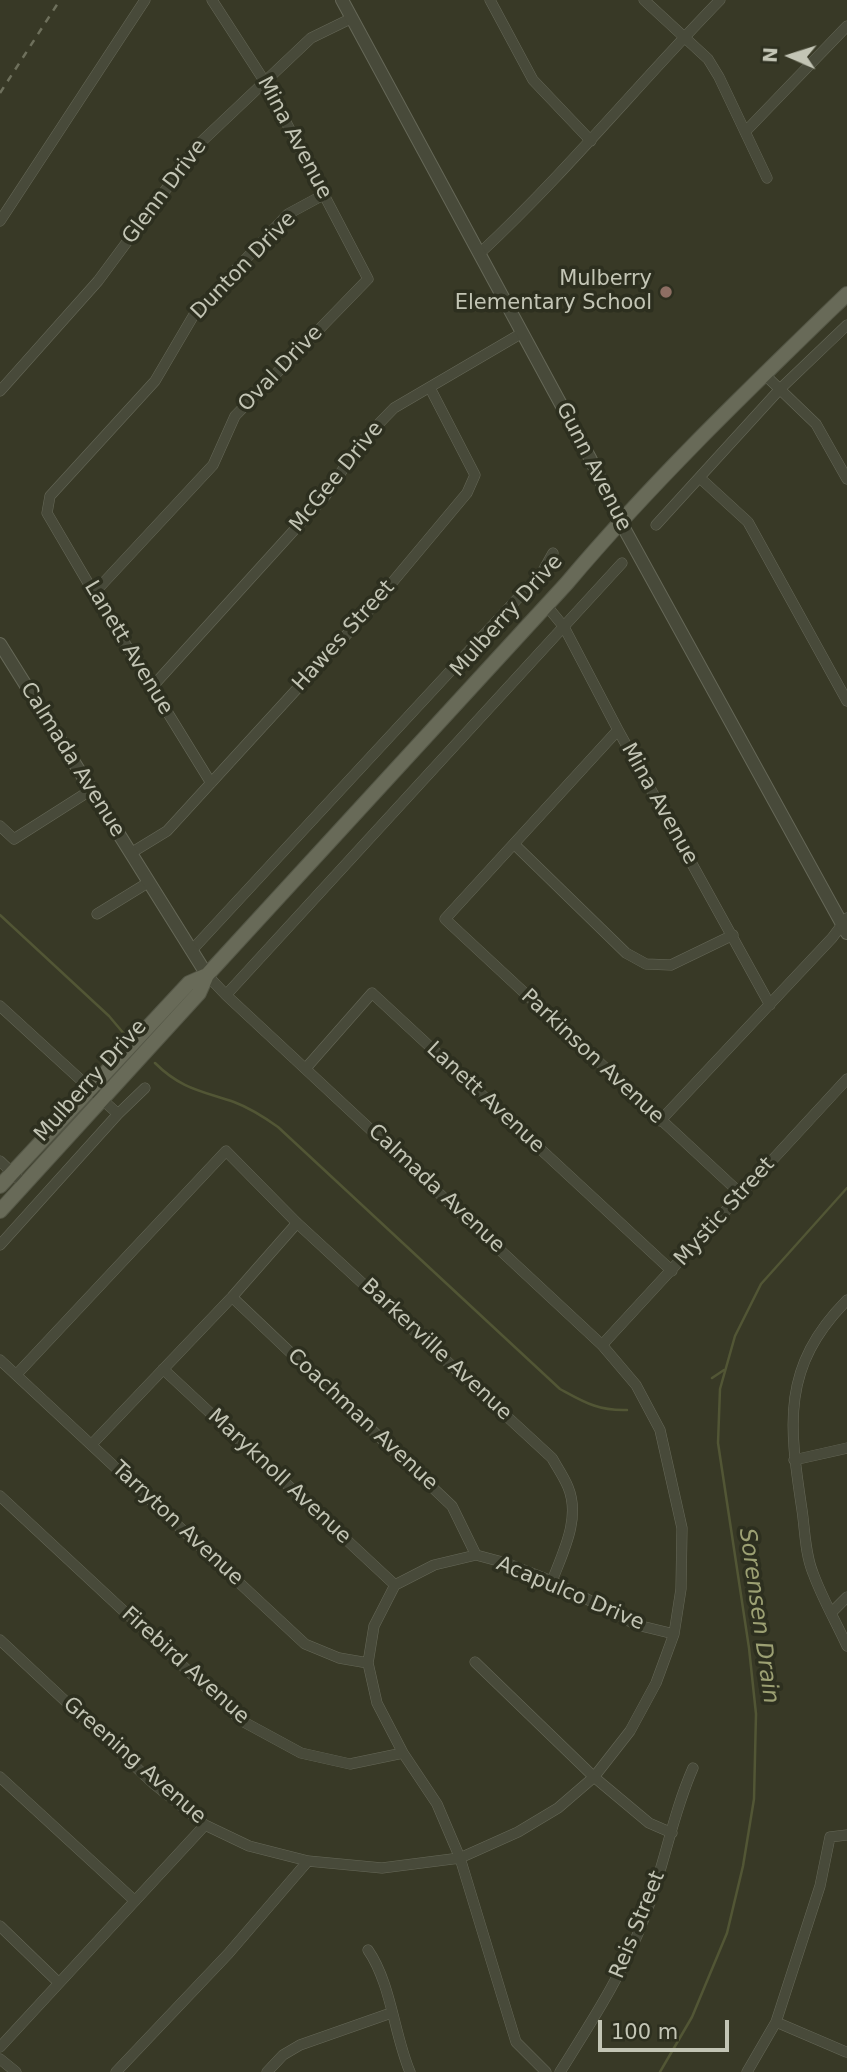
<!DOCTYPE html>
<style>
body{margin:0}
#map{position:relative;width:847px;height:2072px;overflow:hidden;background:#383926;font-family:"DejaVu Sans",sans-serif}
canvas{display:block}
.north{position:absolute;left:756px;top:21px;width:70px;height:70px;-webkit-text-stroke:5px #2d2f1f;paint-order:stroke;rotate:273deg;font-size:19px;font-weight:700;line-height:28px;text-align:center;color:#c3c5b5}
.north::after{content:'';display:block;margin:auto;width:24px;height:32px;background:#c3c5b5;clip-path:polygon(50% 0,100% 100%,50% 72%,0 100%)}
.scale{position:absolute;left:598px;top:2020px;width:131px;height:32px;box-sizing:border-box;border:4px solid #c3c5b5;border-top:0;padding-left:9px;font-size:21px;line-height:24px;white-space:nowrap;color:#c3c5b5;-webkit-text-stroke:5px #2d2f1f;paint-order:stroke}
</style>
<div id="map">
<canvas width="847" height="2072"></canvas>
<div class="north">N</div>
<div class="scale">100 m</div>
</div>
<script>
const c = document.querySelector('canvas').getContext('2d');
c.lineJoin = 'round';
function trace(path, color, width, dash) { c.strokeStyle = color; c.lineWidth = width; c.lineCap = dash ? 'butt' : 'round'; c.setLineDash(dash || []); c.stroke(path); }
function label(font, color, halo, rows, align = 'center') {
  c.font = font + ' "DejaVu Sans",sans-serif'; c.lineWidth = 7; c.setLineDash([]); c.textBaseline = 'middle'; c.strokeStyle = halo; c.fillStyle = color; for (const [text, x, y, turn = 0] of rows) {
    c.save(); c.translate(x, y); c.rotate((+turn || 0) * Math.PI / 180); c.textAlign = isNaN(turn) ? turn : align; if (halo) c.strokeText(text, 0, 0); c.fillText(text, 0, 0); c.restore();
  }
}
trace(new Path2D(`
 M0,915l109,101 16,19
 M155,1063c26,26 47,28 79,39 16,6 30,15 44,25l282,262c24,13 38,22 67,21
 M712,1378l12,-8
 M660,2072l32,-55 35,-84 16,-67 11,-67 2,-85 -7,-66 -31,-205 2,-54 15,-53 26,-52 86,-96`), '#525635', 2.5);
const minor = new Path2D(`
 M490,0l43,80 58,61
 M644,0l64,59 11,18 48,101
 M745,132l102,-106
 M0,221l145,-221
 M480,253c85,-79 159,-170 240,-253
 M764,374l52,50 31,55
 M0,391l98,-110 103,-139 110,-104 41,-20
 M700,478l48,44 99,179
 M656,525l124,-136 67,-64
 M94,593l119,-128 22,-49 133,-137 -103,-197 -53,-82
 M546,605l18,22 54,103 152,275
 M152,687l174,-192 35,-53 33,-34 128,-75
 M618,730l-173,189 296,275
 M211,783l-117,-190 -47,-80 3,-17 105,-115 40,-68 93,-99 37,-20
 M0,826l14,13 77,-49
 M514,844l112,109 20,11 25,1 62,-30
 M131,853l36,-22 203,-222 97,-116 8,-18 -45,-87
 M97,914l52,-32
 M192,950l351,-379 10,-18
 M226,995l396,-432
 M0,1006l118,108
 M306,1068l66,-75 300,278
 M660,1121l172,-183 15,-20
 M0,1161l24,23
 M0,1245l118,-131 27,-26
 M232,1297l220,209 24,49
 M847,1300c-66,67 -58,124 -45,210 3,20 3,44 11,63 9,25 23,49 34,73
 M602,1345l245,-266
 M0,1360l305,284 34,14 29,5
 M163,1369l232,216
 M17,1374l209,-223 71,72 255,235c5,9 12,19 16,29 13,31 -5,65 -16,94
 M92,1444l140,-147 65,-74
 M794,1460l53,-12
 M0,1496l242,225 59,32 49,11 53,-11
 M832,1612l15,-15
 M0,1640l154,144 51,41 44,21 59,15 74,7 78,-10 58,-26 40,-24 36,-31 36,-46 26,-48 18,-49 7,-45 1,-61 -22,-98 -24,-45 -34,-40 -376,-350 -19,-20
 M475,1662l119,115 55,46 23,10
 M0,1777l135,124
 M0,1926l59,57
 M368,1950c23,33 26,84 42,122
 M776,2022l70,30
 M0,2047l205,-222
 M0,2059l16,13
 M116,2072l112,-118 80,-93
 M267,2072l16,-17 17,-10 91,-32
 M546,2072l-30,-30 -56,-184 -23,-54 -34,-51 -26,-50 -9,-40 6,-37 21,-41 39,-20 42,-10 30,8 46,18 85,44 37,9
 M560,2072c32,-51 64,-100 85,-156 19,-48 27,-101 48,-148
 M747,2072l29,-50 44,-136 10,-49 17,-2`);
const tertiary = new Path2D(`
 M342,0l248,458 30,63 227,412
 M0,644l207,331`);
const primary = new Path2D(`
 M0,1186l189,-203 18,-8
 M0,1211l199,-218 8,-18 360,-392c87,-103 184,-196 280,-289`);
trace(minor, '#666858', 11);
trace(tertiary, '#666858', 14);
trace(primary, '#545646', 16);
trace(minor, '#484a3a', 10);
trace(tertiary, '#484a3a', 12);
trace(primary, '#686a58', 14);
trace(new Path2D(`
 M0,93l60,-93`), '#6e705c', 2.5, [7, 7]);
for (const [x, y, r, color] of [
 [666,292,7,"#8d6e63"]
]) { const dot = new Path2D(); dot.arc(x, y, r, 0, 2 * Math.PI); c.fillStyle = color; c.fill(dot); trace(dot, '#2d2f1f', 2.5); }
label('21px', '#c3c5b5', '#2d2f1f', [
 ["Mina Avenue",294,138,62],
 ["Glenn Drive",165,192,-53],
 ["Dunton Drive",244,266,-46],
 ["Oval Drive",281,369,-46],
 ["Gunn Avenue",593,467,63],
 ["McGee Drive",337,477,-51],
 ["Mulberry Drive",507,616,-48],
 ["Hawes Street",344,636,-48],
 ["Lanett Avenue",128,648,59],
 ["Calmada Avenue",72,760,58],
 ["Mina Avenue",659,804,61],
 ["Parkinson Avenue",592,1057,43],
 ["Mulberry Drive",91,1081,-48],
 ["Lanett Avenue",485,1098,43],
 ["Calmada Avenue",436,1189,43],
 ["Mystic Street",725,1212,-48],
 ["Barkerville Avenue",436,1350,43],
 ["Coachman Avenue",362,1420,43],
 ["Maryknoll Avenue",279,1477,43],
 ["Tarryton Avenue",177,1524,43],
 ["Acapulco Drive",570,1594,23],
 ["Firebird Avenue",185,1666,42],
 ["Greening Avenue",134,1761,41],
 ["Reis Street",638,1925,-68]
]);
label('21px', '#c3c5b5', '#2d2f1f', [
 ["Mulberry",652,280],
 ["Elementary School",652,304]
], 'right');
label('italic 23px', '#9ca073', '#2d2f1f', [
 ["Sorensen Drain",758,1616,82]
]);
</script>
